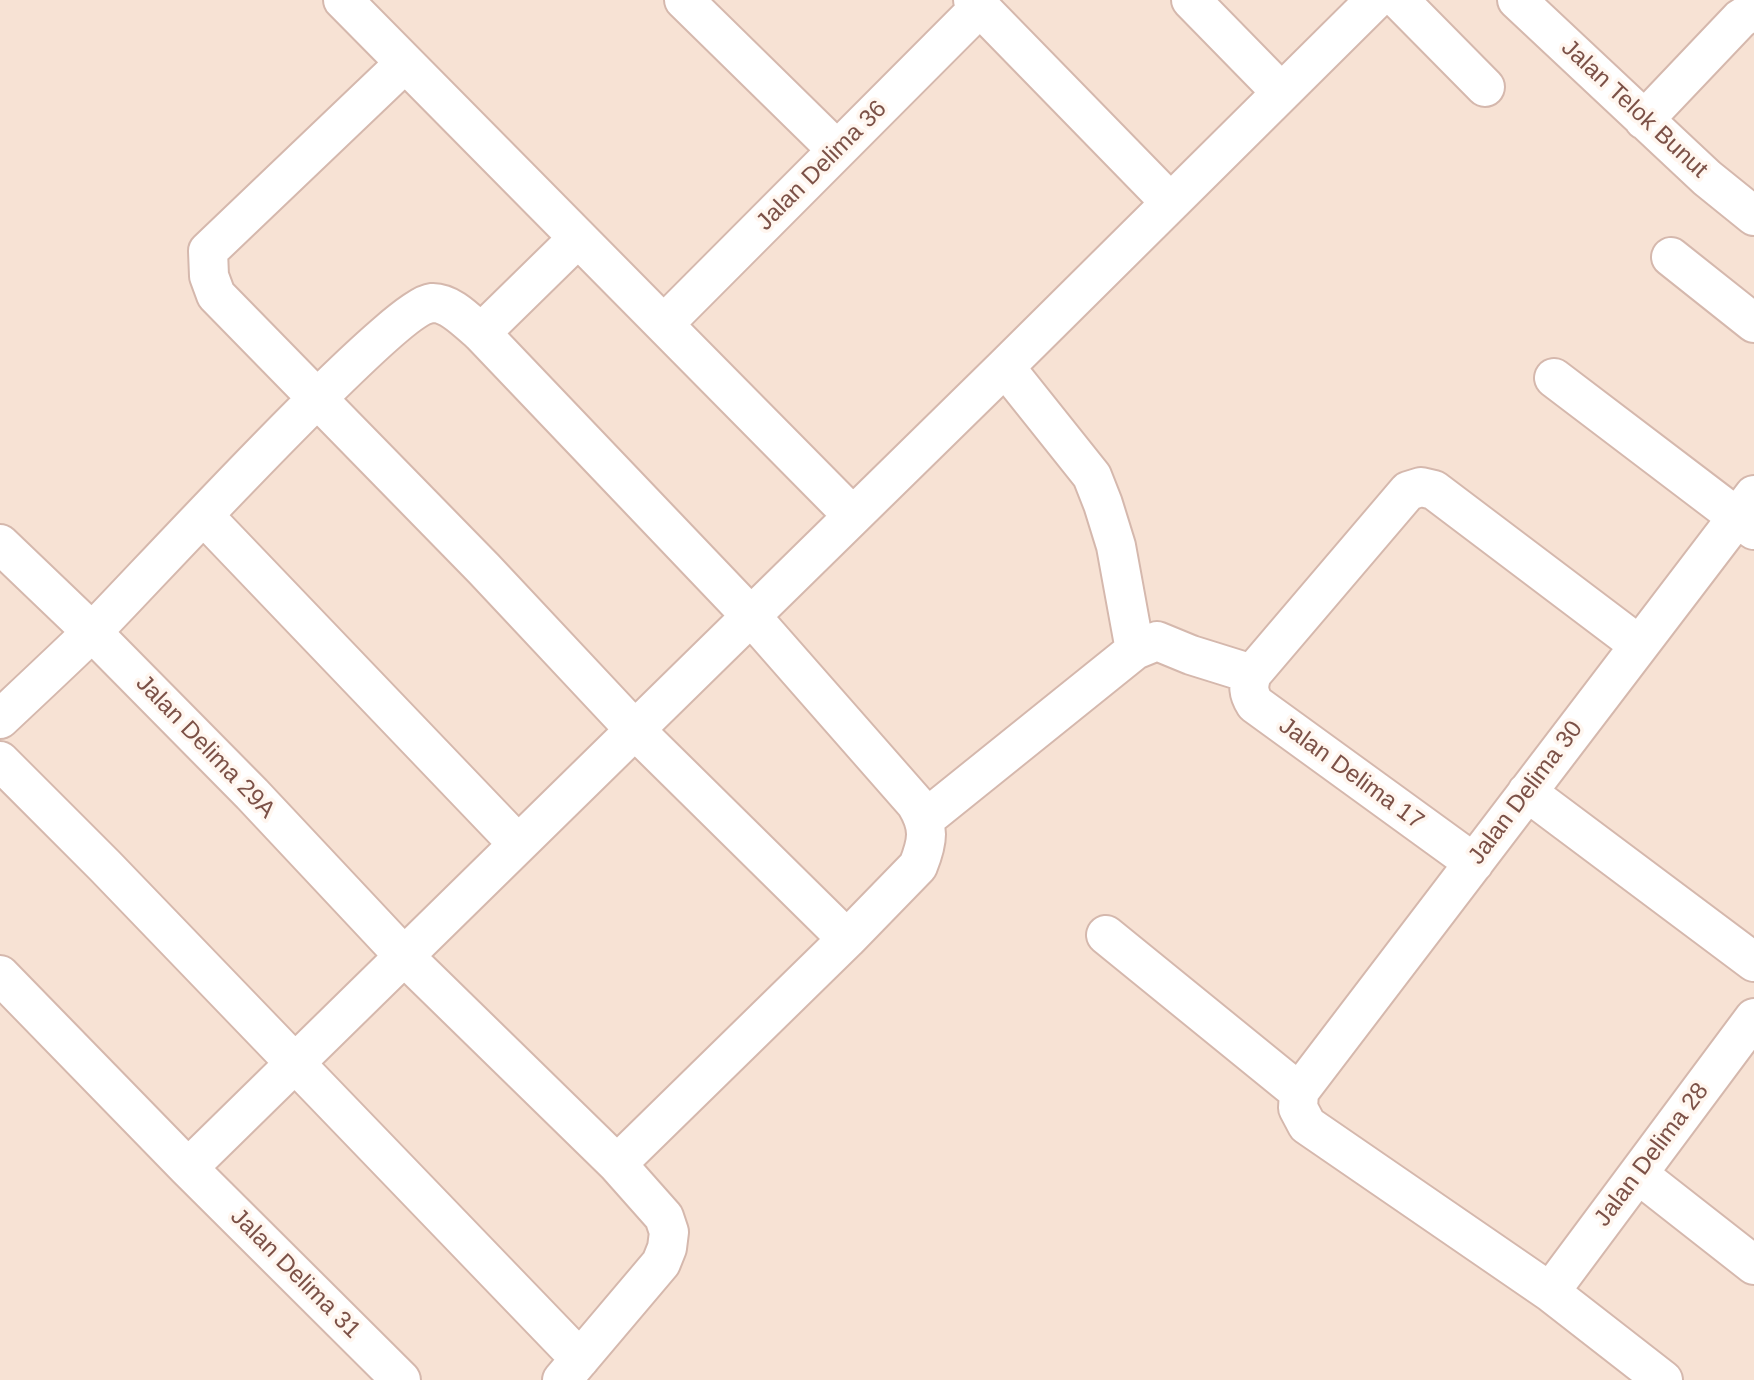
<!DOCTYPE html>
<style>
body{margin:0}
canvas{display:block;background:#fff1e6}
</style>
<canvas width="1754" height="1380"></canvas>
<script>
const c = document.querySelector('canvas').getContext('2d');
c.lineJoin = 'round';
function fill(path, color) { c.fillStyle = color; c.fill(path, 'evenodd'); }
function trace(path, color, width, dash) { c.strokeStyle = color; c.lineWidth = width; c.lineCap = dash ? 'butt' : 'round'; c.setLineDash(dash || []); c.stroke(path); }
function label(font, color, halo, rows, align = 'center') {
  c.font = font + ' Helvetica,sans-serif'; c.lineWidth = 7; c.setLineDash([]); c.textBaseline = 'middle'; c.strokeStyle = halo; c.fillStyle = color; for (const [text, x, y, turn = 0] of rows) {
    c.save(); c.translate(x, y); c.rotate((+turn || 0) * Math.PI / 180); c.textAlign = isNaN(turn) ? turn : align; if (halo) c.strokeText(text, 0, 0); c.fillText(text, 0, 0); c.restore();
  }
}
fill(new Path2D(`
 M0,0h1754v1380h-1754z`), '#f7e2d4');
const minor = new Path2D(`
 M343,0l509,515
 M684,0l153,150
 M973,0l197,202
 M1191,0l90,92
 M1399,0l86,87
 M1517,0l190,178 47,38
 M405,63l-197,188 1,25 7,19 268,274 150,160 213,210
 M1644,120l96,-101 14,-9
 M578,238l-97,95 269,282 166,189c14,23 12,37 2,62l-71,73 -230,225
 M1671,257l83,66
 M664,324l316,-317
 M1005,367l87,109 11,28 13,42 19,104
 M1554,378l200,152
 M204,516l314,328
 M0,544l92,88 160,162 152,162 213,208 47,53 5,15 -2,16 -6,15 -99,117
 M0,719c31,-29 62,-58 93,-88 46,-46 299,-324 339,-328 18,-1 36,19 49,30
 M0,761l105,105 475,493
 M1527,792l227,170
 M925,819l210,-169 22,-9 34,14 61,19
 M1474,863l-219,-159c-7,-11 -7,-18 -3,-30l156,-183 13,-4 13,3 205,155
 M1106,935l193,157
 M0,975l188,193 213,212
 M1299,1092l455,-597
 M1299,1092l-1,16 9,17 243,167 113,88
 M188,1168l817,-801 370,-367
 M1638,1174l116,91
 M1550,1292l204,-274`);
trace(minor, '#d5b8ad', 42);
trace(minor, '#fff', 38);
label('24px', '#7c5147', '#fff6ef', [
 ["Jalan Telok Bunut",1634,109,43],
 ["Jalan Delima 36",822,166,-45],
 ["Jalan Delima 29A",205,747,46],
 ["Jalan Delima 17",1351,774,36],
 ["Jalan Delima 30",1526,793,-53],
 ["Jalan Delima 28",1652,1155,-53],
 ["Jalan Delima 31",295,1274,45]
]);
</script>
